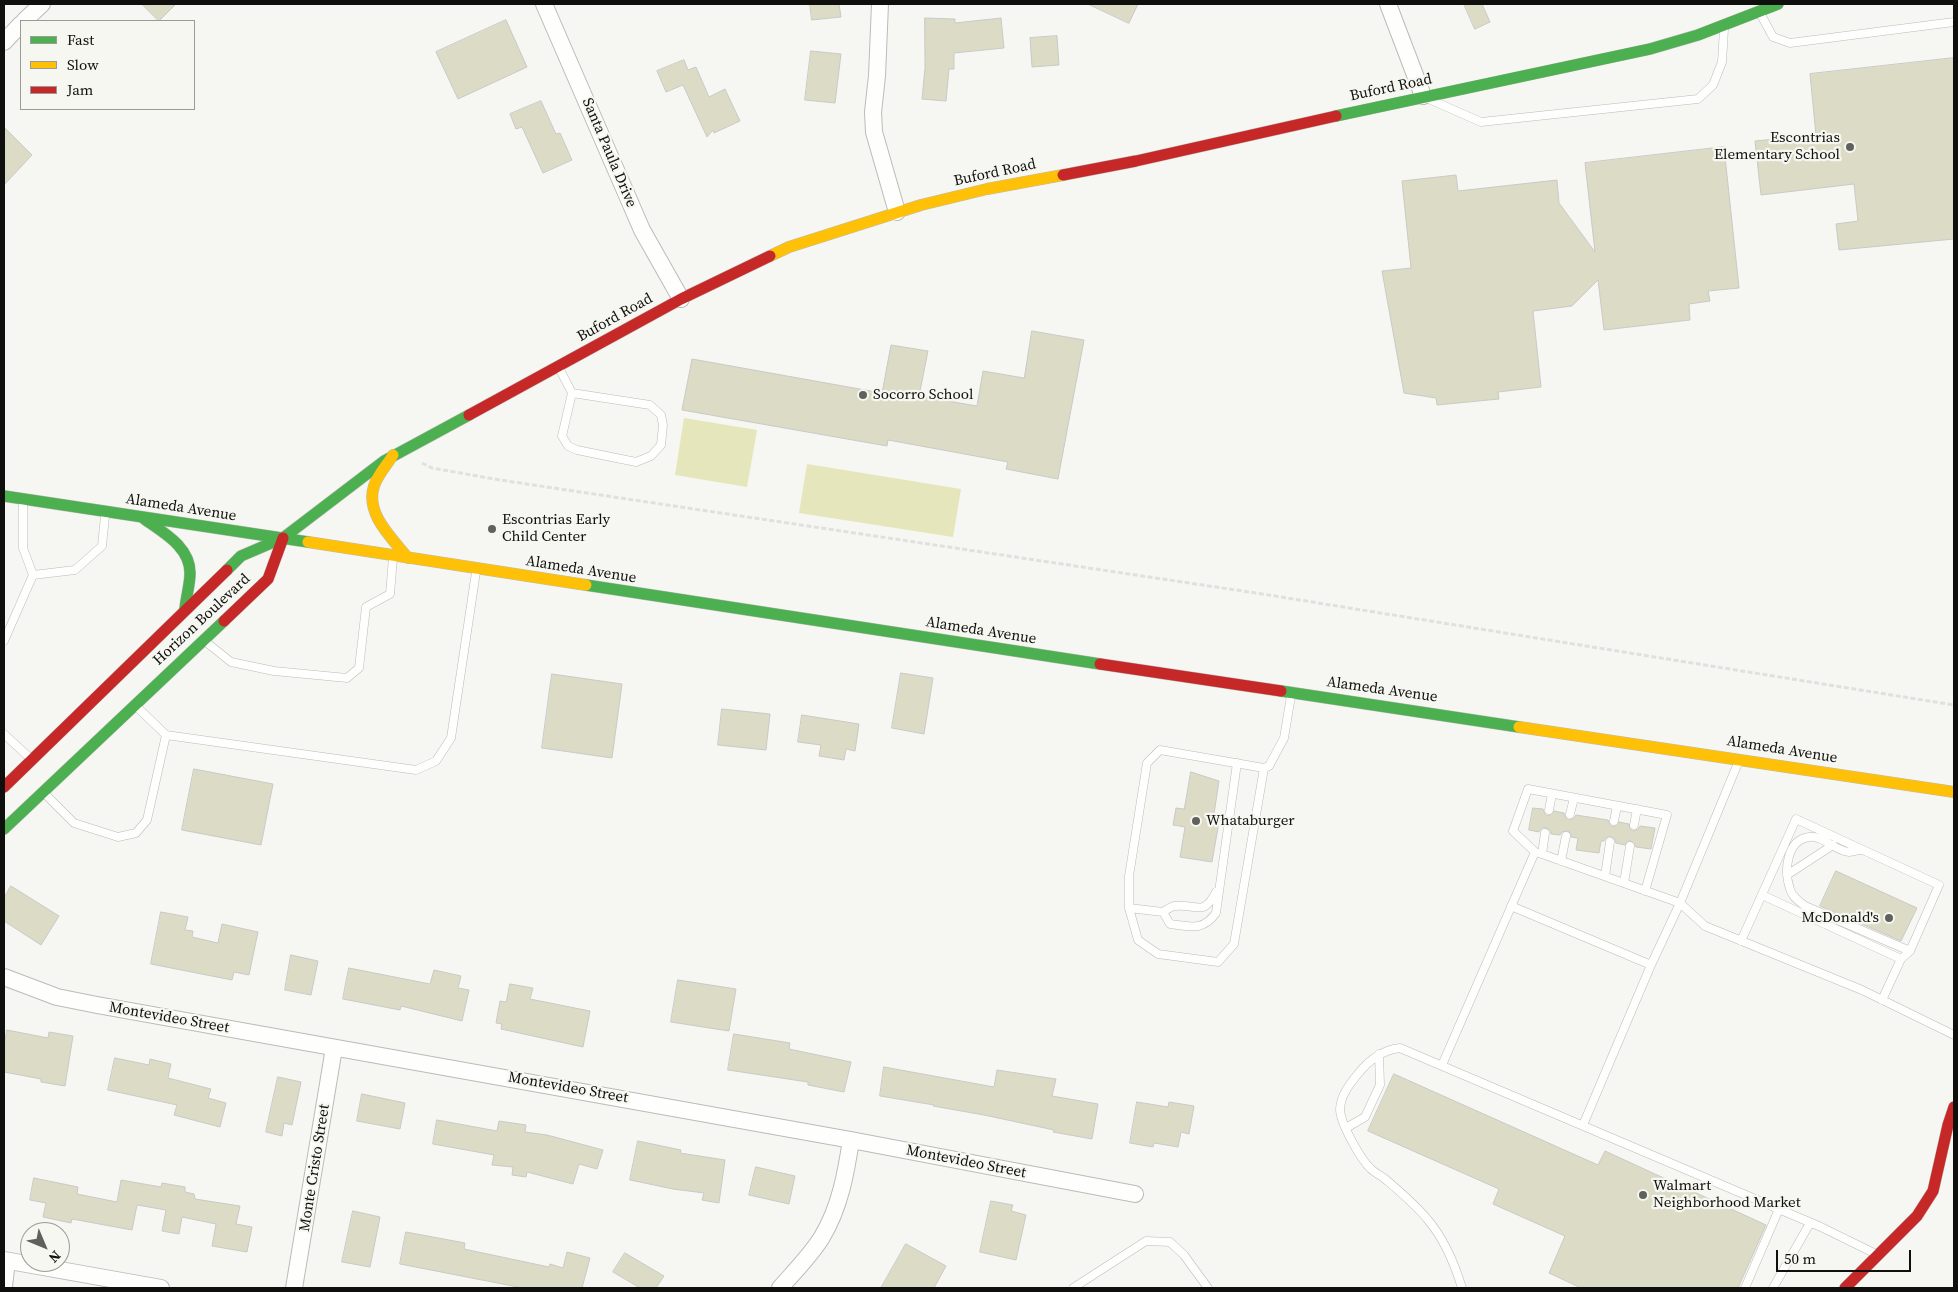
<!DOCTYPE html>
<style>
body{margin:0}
#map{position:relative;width:1958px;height:1292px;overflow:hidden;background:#f6f6f2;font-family:"Source Serif 4",serif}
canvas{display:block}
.frame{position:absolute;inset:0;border:5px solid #0f0f0d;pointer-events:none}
.legend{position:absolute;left:20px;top:20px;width:175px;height:90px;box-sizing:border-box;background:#f7f7f1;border:1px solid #9a9a96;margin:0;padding:6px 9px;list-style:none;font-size:15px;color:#0f0f0d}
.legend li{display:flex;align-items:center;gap:10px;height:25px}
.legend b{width:25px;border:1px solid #9a9a96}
.north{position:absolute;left:20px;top:1222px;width:50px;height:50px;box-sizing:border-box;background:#f7f7f1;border:1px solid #9a9a96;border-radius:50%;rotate:135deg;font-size:14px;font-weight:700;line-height:20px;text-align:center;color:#0f0f0d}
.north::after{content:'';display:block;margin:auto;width:18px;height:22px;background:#60605d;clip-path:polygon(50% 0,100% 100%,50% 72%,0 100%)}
.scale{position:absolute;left:1776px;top:1250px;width:135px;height:22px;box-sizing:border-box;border:2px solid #0f0f0d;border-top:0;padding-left:6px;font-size:15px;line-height:18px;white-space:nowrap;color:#0f0f0d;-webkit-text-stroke:4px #f7f7f1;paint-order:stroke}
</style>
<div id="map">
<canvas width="1958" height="1292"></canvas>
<div class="frame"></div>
<ul class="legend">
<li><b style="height:6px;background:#4caf50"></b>Fast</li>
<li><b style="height:6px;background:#ffc107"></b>Slow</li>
<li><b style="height:6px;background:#c62828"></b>Jam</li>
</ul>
<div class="north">N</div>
<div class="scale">50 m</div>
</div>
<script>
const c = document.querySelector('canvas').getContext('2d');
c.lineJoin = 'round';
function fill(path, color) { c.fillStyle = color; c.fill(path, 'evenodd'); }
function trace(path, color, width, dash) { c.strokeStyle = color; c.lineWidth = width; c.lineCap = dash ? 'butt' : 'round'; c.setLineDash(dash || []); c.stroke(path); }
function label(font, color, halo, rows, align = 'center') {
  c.font = font + ' "Source Serif 4",serif'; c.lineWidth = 4.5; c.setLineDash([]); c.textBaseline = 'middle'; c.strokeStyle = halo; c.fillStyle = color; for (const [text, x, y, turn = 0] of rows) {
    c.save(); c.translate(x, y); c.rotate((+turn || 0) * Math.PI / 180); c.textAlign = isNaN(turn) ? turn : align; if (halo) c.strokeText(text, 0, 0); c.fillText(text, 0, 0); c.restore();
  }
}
fill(new Path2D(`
 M684,418l73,12 -10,57 -72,-12z
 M807,464l154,25 -8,48 -154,-24z`), '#e6e6bc');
const building = new Path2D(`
 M142,4h34l-17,17z
 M810,4h29l2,13 -29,3z
 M1088,4h50l-9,19z
 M1464,4h18l8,18 -15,7z
 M925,18l30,1v4l46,-5 3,30 -50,5v16h-5l-3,32 -24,-2 3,-31z
 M506,20l21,47 -69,32 -22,-47z
 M1057,36l2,29 -27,2 -2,-29z
 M811,51l30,3 -6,49 -30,-3z
 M1954,58v181l-115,11 -3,-26 22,-3 -4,-37 -93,11 -6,-54 61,-6 -6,-61z
 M684,60l4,10 8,-3 13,30 16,-8 15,32 -26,12 -1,-3 -6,7 -24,-52 -17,7 -9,-21z
 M541,101l15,33 4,-1 12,27 -29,13 -21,-46 -6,2 -6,-15z
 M4,127l28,28 -28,30z
 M1724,147l15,141 -31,3 2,10 -21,3 1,16 -86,10 -6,-50 -26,26 -39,5 8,76 -43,5 1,7 -62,6 -1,-7 -32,-5 -22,-122 29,-3 -9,-87 54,-6 2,16 99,-11 2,23 36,49 -10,-89z
 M1032,331l52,9 -26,139 -52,-10 2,-7 -120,-22 -1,6 -205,-36 10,-51 190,34 9,-48 37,6 -9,45 58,10 6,-35 41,7z
 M901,673l32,5 -9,56 -32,-6z
 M552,674l70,10 -10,74 -70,-10z
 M722,709l48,5 -4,36 -48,-5z
 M802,715l57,9 -4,27 -9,-2 -2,11 -25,-4 2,-11 -23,-3z
 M194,769l79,15 -12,61 -79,-15z
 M1191,772l28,9 -5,33 6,2 -8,46 -32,-5 5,-30 -12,-2 3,-17 8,1z
 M1533,808l10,1 2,5 3,2 6,-5 10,2 2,5 3,2 5,-2 2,-3 32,5 2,5 3,2 6,-5 10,2 1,5 3,2 5,-2 2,-3 15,2 -4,21 -15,-2 -5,-6h-3l-3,4 -9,-2 -2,-5 -4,-2 -4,2 -2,3h-3l-2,12 -23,-3 2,-12 -7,-1v-3l-3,-3 -6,1 -2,3 -9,-1 -1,-4 -4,-2h-4l-3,4 -10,-2z
 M1836,871l81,37 -16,33 -81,-35z
 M11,886l48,30 -18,29 -37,-24v-23z
 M161,912l27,5 -3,13 8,1 -1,6 26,6 4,-19 36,8 -9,43 -15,-3 -2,8 -81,-16z
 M291,955l27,6 -7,34 -26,-5z
 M349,968l81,16 4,-14 27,6 -3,12 11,2 -7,31 -61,-15 -1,4 -57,-11z
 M678,980l58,9 -7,42 -58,-9z
 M510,984l23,4 -3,11 60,12 -7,36 -82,-18 1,-5 -6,-1 4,-22 6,1z
 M7,1030l41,8 1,-6 24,4 -8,50 -24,-4v-3l-37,-7v-25z
 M734,1034l56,9 -1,6 62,13 -7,30 -36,-7v-3l-80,-12z
 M115,1058l34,7 1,-6 21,5 -3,14 43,11 -3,9 18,5 -6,24 -46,-12 3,-10 -69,-15z
 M884,1067l110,20 3,-17 59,9 -4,17 46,8 -6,35 -39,-7 1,-2 -70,-15 -51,-9 1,-1 -54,-9z
 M1394,1074l204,91 7,-14 161,74 -28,63h-157l-32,-15 16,-37 -72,-32 6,-15 -131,-58z
 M278,1077l23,5 -9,43 -8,-2 -2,13 -16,-4z
 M362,1094l43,9 -5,26 -43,-8z
 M1137,1102l31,5 1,-5 25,4 -5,28 -8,-2 -3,15 -24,-4 -1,4 -23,-4z
 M437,1120l60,11 2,-10 27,4 -1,7 22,3 56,15 -6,19 -18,-5 -6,20 -46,-12 -1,5 -14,-2 1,-8 -21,-2 2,-10 -61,-11z
 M638,1141l43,9 -1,3 45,7 -6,43 -17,-3 2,-7 -31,-4 -43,-9z
 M756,1167l39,9 -6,28 -40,-9z
 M34,1178l44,9 -1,7 40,8 4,-22 40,7 1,-4 23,4v5l9,2 1,5 45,7 -4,18 16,3 -5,25 -35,-6 4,-22 -34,-7 -3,17 -17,-3 4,-21 -29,-5 -5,25 -60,-11 -1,4 -28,-6 3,-14 -16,-3z
 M991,1201l22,4 -2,6 15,4 -10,45 -36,-8z
 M353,1211l27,6 -10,50 -28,-5z
 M406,1232l59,11 -1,6 85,18 1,-3 13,4 4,-16 23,6 -8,30h-59l-123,-24z
 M906,1244l40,22 -12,22h-53z
 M625,1253l39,23 -8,12h-16l-27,-16z`);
fill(building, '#dcdbc5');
trace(building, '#c9c9c7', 1);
const lane = new Path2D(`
 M1760,13l13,24 17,6 164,-21
 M1431,100l50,22 217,-23 15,-14 9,-23 2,-33
 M559,368l13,25 -10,43 6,10 9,4 59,12 15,-6 10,-11 2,-20 -2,-10 -11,-10 -78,-12
 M33,575l42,-5 27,-24 3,-30
 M4,641l29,-66 -10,-27v-46
 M206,642l25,20 43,9 73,7 12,-10 7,-61 24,-13 3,-36
 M4,734l26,24
 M166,735l250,35 20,-9 15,-23 25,-166
 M1738,763l-58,140 25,23 157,64 92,45
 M1264,768l-104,-18 -13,13 -18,113v32l9,32 20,14 60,8 16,-18 30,-176 5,-2 15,-28 7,-42
 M44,793l30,30 44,14 18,-4 11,-13 19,-85 -29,-28
 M1549,810l3,-16
 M1570,814l4,-16
 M1614,821l3,-15
 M1634,825l3,-16
 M1861,850c-4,0 -9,2 -12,2 -14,-1 -26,-17 -40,-15 -23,3 -25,35 -19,52 2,8 9,12 15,17l105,45
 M1542,854l3,-21
 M1561,861l5,-25
 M1787,875l46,-30
 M1605,876l5,-34
 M1624,883l6,-37
 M1645,891l22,-76 -139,-26 -15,42 22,21 7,2c46,16 92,33 138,49l-29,62
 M1762,895l139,64
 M1511,906l140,59 -68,160
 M1129,908l34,4 7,12c20,2 32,8 46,-11l21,-150
 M1163,912c3,-2 8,-5 11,-6 22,-3 29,12 42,-14
 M1741,941l55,-122 143,66 -29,66 -9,8 -19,41
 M1442,1065l93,-213
 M1346,1128l19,-11 15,-32 -1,-31
 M1073,1288l73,-47 24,1 14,13 24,33
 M1462,1288c-7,-23 -18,-49 -34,-68 -12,-15 -29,-29 -44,-42 -4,-3 -9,-5 -13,-9 -10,-9 -31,-46 -31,-60 1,-14 9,-24 17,-34 11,-14 25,-25 43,-27l421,179 55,27
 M1745,1288l34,-79
 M1773,1288l37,-65`);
const street = new Path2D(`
 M544,4l98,226 39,69
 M880,4l-3,72 -4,36 1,20 23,80
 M1388,4l35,92
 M24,21l18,-17
 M4,42l17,-18
 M4,977l53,20 40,8 754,135 284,54
 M4,1260l157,28
 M4,1286l3,-25
 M294,1288l40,-240
 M780,1288c14,-16 31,-33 42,-51 18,-30 24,-64 29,-97`);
const fast = new Path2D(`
 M1336,116l314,-67 48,-14 80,-31
 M4,496l304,46
 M143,518c19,14 47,28 47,55 0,12 -4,24 -5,36
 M227,570l14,-14 42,-18 101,-77 85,-46
 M586,585l514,79
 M1281,691l238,36
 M4,829l220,-208`);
const slow = new Path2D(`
 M770,256l19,-9 132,-42 66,-16 76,-14
 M393,455c-6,10 -15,19 -19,31 -9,28 18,52 34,72
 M308,542l278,43
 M1519,727l435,65`);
const jam = new Path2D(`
 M1063,175l73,-14 200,-45
 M469,415l212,-116 89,-43
 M224,621l44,-42 15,-41
 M1100,664l181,27
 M4,787l223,-217
 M1845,1288l72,-72 16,-25 15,-66 6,-18`);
trace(lane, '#bbbbb9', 9);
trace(street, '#bbbbb9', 18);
trace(fast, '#bbbbb9', 12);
trace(slow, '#bbbbb9', 12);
trace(jam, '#bbbbb9', 12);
trace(new Path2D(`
 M422,463l10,5 68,12 756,113 698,112`), '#e0e0df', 3, [5, 2.5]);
trace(lane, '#fefefd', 8);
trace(street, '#fefefd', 16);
trace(fast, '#4caf50', 11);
trace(slow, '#ffc107', 11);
trace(jam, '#c62828', 11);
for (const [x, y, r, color] of [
 [1850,147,5,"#60605d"],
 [863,395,5,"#60605d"],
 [492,529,5,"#60605d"],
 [1196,821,5,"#60605d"],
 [1889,918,5,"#60605d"],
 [1643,1195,5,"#60605d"]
]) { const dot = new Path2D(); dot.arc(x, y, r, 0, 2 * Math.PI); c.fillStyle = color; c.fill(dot); trace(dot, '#f7f7f1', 2); }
label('15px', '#0f0f0d', '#f7f7f1', [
 ["Buford Road",1391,88,-12],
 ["Santa Paula Drive",609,153,67],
 ["Buford Road",995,173,-12],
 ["Buford Road",615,318,-29],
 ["Alameda Avenue",181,508,9],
 ["Alameda Avenue",581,570,9],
 ["Horizon Boulevard",202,620,-43],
 ["Alameda Avenue",981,631,9],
 ["Alameda Avenue",1382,690,8],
 ["Alameda Avenue",1782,750,9],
 ["Montevideo Street",169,1018,10],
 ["Montevideo Street",568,1088,10],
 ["Montevideo Street",966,1162,11],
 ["Monte Cristo Street",315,1168,-81]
]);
label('15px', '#0f0f0d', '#f7f7f1', [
 ["Escontrias",1840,138,"right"],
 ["Elementary School",1840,155,"right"],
 ["Socorro School",873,395],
 ["Escontrias Early",502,520],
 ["Child Center",502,537],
 ["Whataburger",1206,821],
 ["McDonald's",1879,918,"right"],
 ["Walmart",1653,1186],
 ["Neighborhood Market",1653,1203]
], 'left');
</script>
